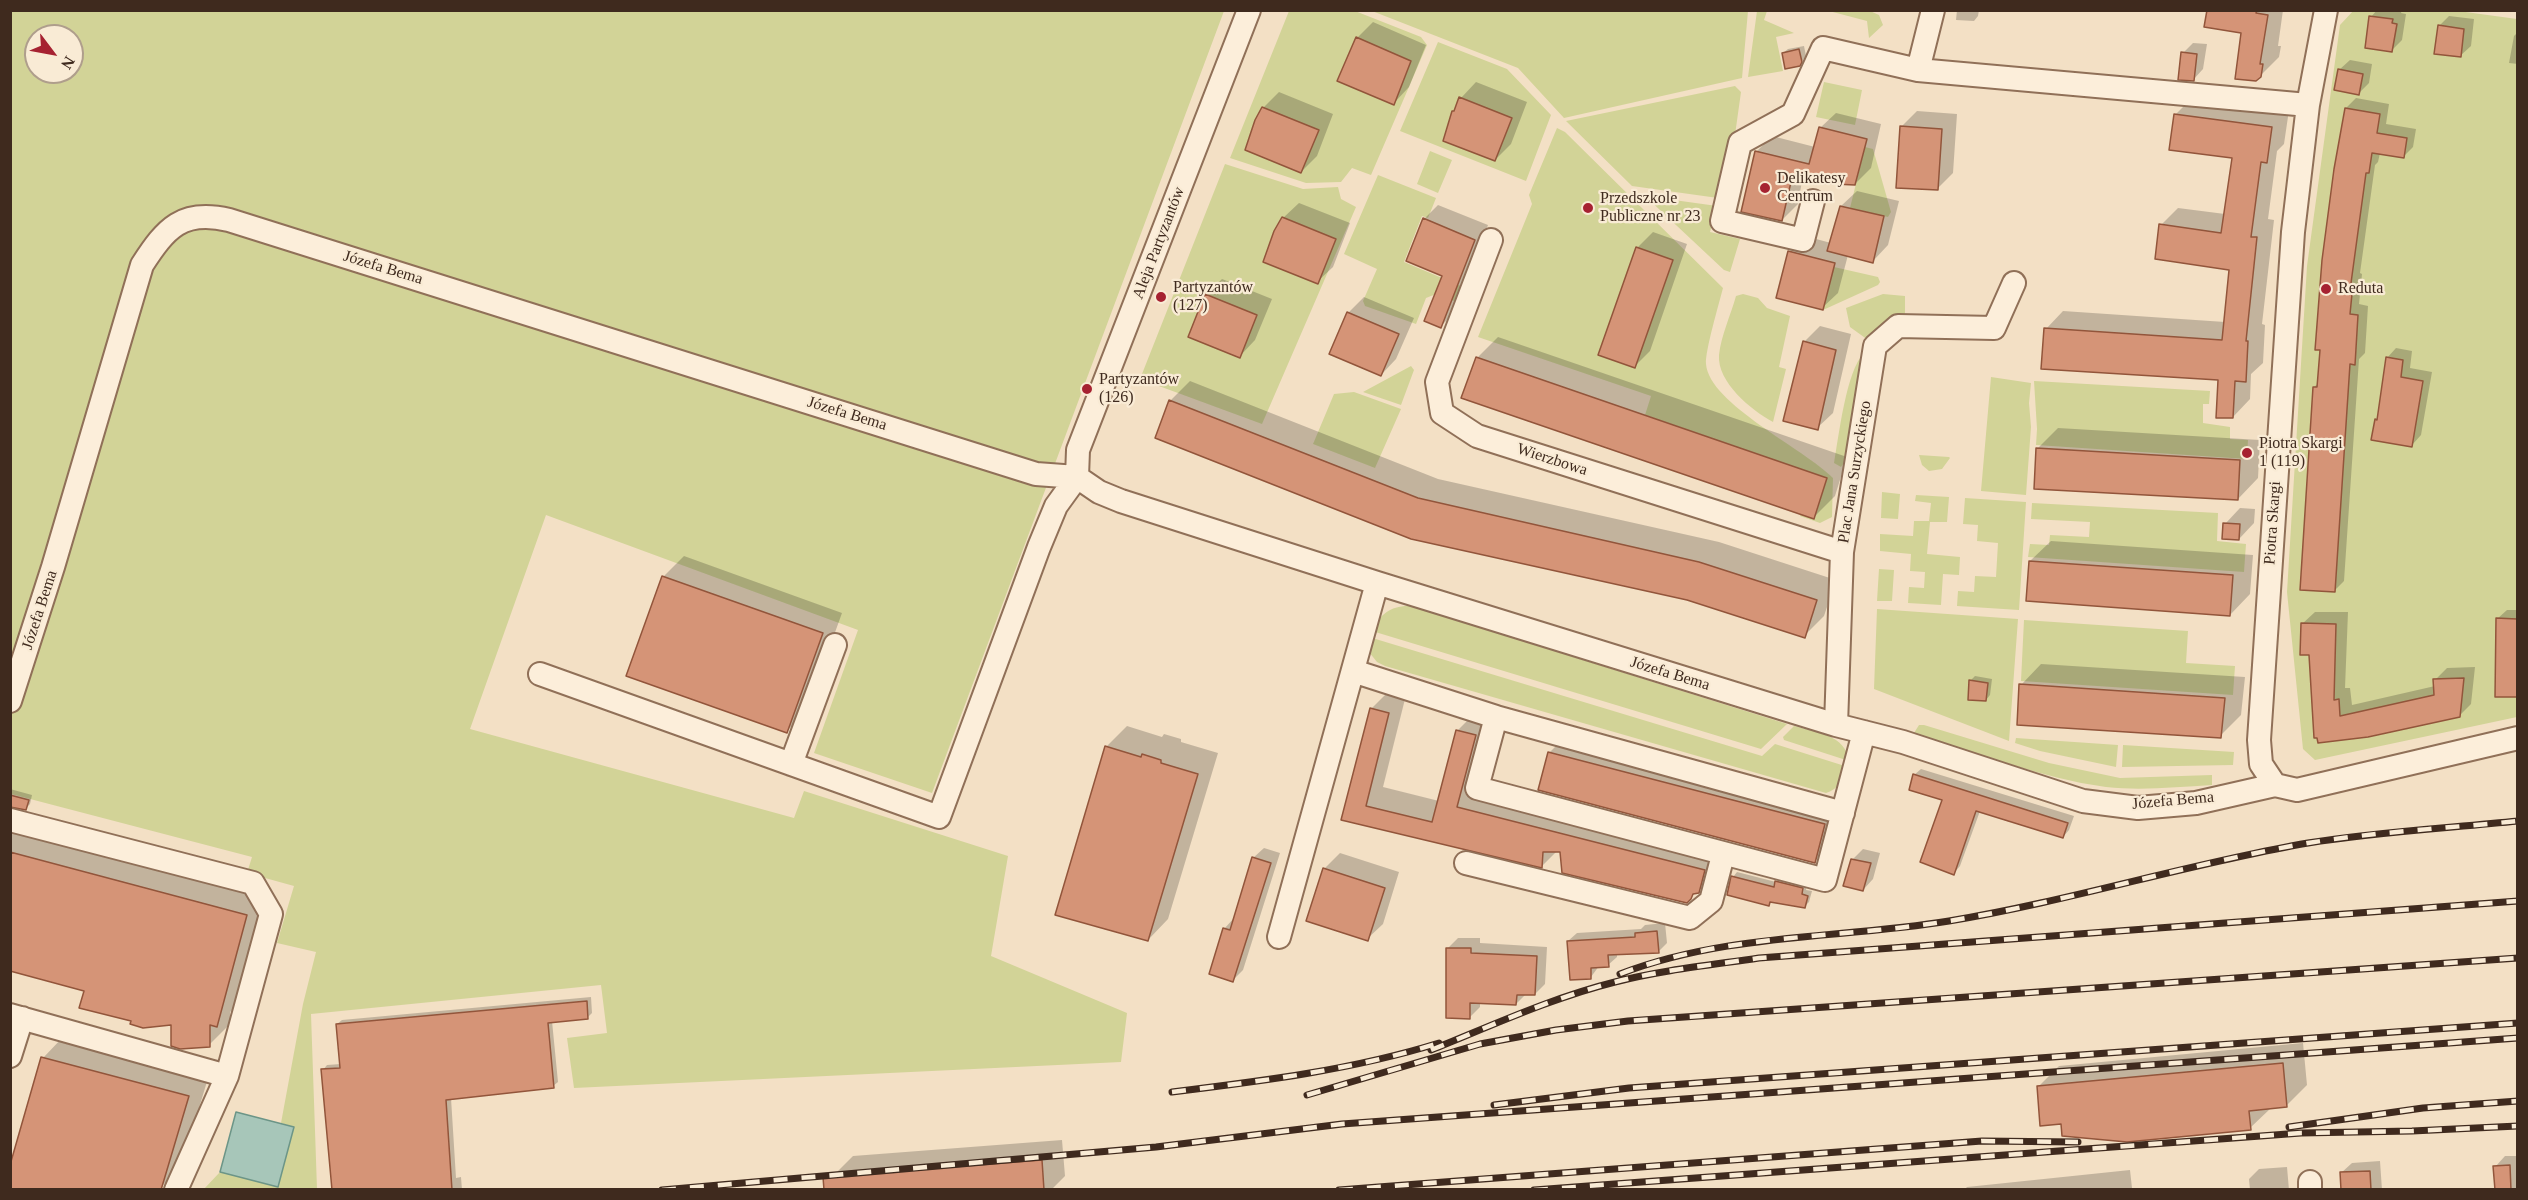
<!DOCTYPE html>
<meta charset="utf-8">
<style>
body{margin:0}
#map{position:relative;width:2528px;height:1200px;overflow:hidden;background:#f3e0c5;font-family:Georgia,serif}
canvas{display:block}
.frame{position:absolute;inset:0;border:12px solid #3f2a1e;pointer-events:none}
.north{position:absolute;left:24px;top:24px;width:60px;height:60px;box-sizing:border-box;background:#f9ebd5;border:2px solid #af9e8c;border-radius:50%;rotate:122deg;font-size:16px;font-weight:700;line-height:24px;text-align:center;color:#3f2a1e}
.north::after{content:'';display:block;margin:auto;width:21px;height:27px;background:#a62231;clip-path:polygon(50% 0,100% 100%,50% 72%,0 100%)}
</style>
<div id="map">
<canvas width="2528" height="1200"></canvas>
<div class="frame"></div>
<div class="north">N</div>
</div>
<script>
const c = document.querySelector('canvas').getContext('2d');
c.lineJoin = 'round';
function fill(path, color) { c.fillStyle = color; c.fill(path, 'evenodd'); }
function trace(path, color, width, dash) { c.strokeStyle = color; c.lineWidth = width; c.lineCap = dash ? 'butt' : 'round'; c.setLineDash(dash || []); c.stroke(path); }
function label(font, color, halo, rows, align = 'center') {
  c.font = font + ' Georgia,serif'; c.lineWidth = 4.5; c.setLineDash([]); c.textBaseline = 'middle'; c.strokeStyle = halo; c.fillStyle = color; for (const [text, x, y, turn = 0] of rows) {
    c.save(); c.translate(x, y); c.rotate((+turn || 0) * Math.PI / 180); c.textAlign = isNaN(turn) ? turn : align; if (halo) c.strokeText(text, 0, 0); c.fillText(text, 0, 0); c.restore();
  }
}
fill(new Path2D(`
 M2354,10h97l66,9v698l-202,43 -12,-11 -16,-157 20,-326 33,-241z
 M10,11h1214l-292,782 -118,-40 44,-123 -312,-115 -76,214 324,89 10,-27 204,65 -17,100 136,57 -6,49 -547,26 -7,-50 40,-5 -6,-48 -290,29 6,175h-113l16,-17 58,14 16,-59 -13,-4 22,-119 13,-52 -39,-9 17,-57 -47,-13 5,-16 -241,-63zM36,36h36v36h-36z
 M1289,11h66l66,26 6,8 -56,130 -19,-7 -11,14 -35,1 -76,-25z
 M1372,11h376l-6,67 -178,40 -46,-50z
 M1757,11h10l-3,9 30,13 -18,4 7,34 -35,6z
 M1829,11h41l9,4 4,10 -14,13 -2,-17z
 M1438,42l69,27 44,46 -25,66 -126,-50z
 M1824,82l38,8 -7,35 -39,-8z
 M1735,86l6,6 -7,50 -16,56 -86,-12 -66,-65z
 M1557,128l8,4 158,156c-4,16 -18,63 -17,76 3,40 99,85 127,114l-1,39 -12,6 -20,-7 1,-2 14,4 12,-40 -182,-63 6,-19 -173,-59 54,-133 -3,-9z
 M1865,147l8,2 18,63 -3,5 -38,-9z
 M1430,151l22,9 -14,33 -21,-9z
 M1225,164l78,25 35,-2 3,12 15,8 -94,217 -122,-45z
 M1378,175l58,23 -8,20 -6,-2 -18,46 57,24 -7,15 -18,-7 -10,4 -10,26 -51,-18 -2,-5 14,-32 -33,-15z
 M1645,196l72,10 -7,26 30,7 -10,33 -6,-2z
 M1834,267l44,10 2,5 -2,3 -55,25z
 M1743,294l15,4 9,10 23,8 -11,51 7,2 -13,53c-22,-12 -56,-40 -54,-67 2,-19 12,-41 17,-59z
 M1883,294l22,2v23l-37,21 -18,-13 -4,-19z
 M1864,353l-18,107 -5,7 -7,-4c5,-27 12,-92 30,-110z
 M1411,366l3,4 -13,35 -38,-13z
 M1991,377l40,6 -2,20 2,24 -5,68 -45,-4z
 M2034,381l176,10 -1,13h-6v19l27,4v12l18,1 -1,19 -211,-14 1,-16z
 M1354,392l47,17 -26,59 -62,-24 21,-50z
 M1919,455l30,2 1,1 -8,11 -13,2 -7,-6z
 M1882,492l18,2 -2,25 -17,-1z
 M1916,495l33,2 -2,25h-17l-3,32 33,3 -1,18 -16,-1 -2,31 -33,-2 1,-16 15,1 1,-16 -15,-1 1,-17 -31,-3v-17l33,2 1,-15h15l2,-18 -16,-2z
 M1965,498l61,4 -7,108 -62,-4 1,-15 16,1 1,-16 21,1 2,-34 -21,-2 1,-16 -15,-1z
 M2032,503l186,10 -1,28 29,3 -2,28 -216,-15 2,-13 19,1 1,-10 39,2 1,-15 -59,-3z
 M1879,569l15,1 -2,31h-15z
 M1411,606l7,2 369,116 -26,25 -389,-118c8,-17 19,-26 39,-25z
 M1877,609l141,10 -9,122 -135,-52z
 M2024,620l164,11 -2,32 49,3 -2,29 -212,-14z
 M1369,637l393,119 13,-12 73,23c-5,12 -9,22 -22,26l-441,-127 -8,-4 -8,-10z
 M1919,725h5l125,38 71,15 92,-3v10c-35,2 -71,6 -106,2 -66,-9 -129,-35 -192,-54z
 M1794,726c22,6 52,9 55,35l-65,-21 -1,-3z
 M2016,738l102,7 -2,22 -76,-16 -25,-8z
 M2123,745l111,7 -1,13 -111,2z`), '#d2d397');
const water = new Path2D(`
 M236,1112l58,15 -16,60 -58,-15z`);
fill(water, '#a7c6b9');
trace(water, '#6c9587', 1.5);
fill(new Path2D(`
 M1957,10h22l-1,6 -4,5 -18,-1z
 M2208,10h75l-5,36h3l-2,11 -19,19 -17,-45z
 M2377,10h25l-1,3 5,1 -4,26 -10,10 -21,-33z
 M2449,16l25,3 -3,27 -11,10 -21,-30z
 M1373,22l53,23 -17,42 -15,16 -37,-65z
 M2518,32v32l-9,-1 5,-27z
 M2193,43l14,1 -4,25 -10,11 -10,-27z
 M1804,46l2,10 -7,9 -16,-12 5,-4z
 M2350,60l22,4 -3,19 -10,10 -20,-23z
 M1476,82l51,20 -16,42 -16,16 -38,-51 4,-11z
 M1279,92l54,22 -16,42 -16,16 -38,-64z
 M2193,97l96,13 -5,34 -7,7 -9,68 6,1 -12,104 3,1 -2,38 -12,11 -1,25 -17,18 -14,-39 -173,-49 17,-18 162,11 6,-54 -70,-43 17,-17 47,6 8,-57 -58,-42z
 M2356,98l33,6 -3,20 30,5 -3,18 -10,10 -23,-4 -2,9 -3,3 -15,108 2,1 -3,30 9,2 -3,47 -6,6 -15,222 -10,10 -20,-204 5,-4 27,-275z
 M1917,111l40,3 -4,59 -16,16 -36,-62z
 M1836,113l45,11 -10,44 -16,16 -53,-3 -4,23 -16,16 -26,-68 16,-16 43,11 5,-19z
 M1857,191l42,10 -11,44 -15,16 -25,-6 -10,38 -16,15 -33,-56 16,-16 26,7 10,-37z
 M1299,203l51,20 -17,44 -16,15 -34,-64z
 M1438,205l50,20 -33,87 -14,14 3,-51 -20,-56z
 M1653,232l34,12 -37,107 -16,16 3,-119z
 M1222,279l50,20 -17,41 -15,16 -34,-61z
 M1364,297l50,21 -18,41 -15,16 -50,-22 18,-41z
 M1820,326l31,8 -18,79 -16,15 -13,-86z
 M1498,337l349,120 -12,39 -21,21 -337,-159z
 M2396,348l16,3 -2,17 22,4 -11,63 -9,10 -36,-25 3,-3 8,-59z
 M1190,381l248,98 281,63 117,38 -12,36 -20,20 -116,-37 -277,-62 -241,-136z
 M2058,428l202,12 -2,38 -20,21 -201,-50z
 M2240,508l15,1 -1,14 -15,16 -14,-15z
 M2051,541l202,14 -3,39 -20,21 -200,-54z
 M684,556l158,57 -35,97 -20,21 -124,-154z
 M2507,610h11v86l-21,-1v-76z
 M2315,612h33l-3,76h5l2,17 83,-19v-6l12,-12 28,-1 -4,37 -12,12 -121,24 -36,-116z
 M2041,664l204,13 -4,38 -21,21 -199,-51z
 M1975,676l17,3 -2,16 -4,5 -16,-19z
 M1389,691l17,4 -23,92 56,14 18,-70 19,-19 17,5 -18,72 248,63 -6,21 -27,25 -129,-47h-4l-15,15 -199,-47 28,-110z
 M1127,726l35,11 2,-3 17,5v3l37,11 -50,166 -20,21 -42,-193z
 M1570,732l275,72 -10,37 -21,21 -265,-109z
 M1921,769l153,47 -5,14 -6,7 -83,-26 -20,55 -6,7 -10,-74 -30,-24z
 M10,789l22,6 -2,9 -5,5 -15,-3z
 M16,829l251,66 -29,110 -8,7v12l-21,21 -36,-22 -40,-3 -48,-30 -75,-20v-135z
 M1264,848l16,5 -37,117 -10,10 -9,-51 10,-11 19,-60z
 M1863,849l17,4 -7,26 -10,11 -10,-31z
 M1340,853l59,19 -16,52 -16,15 -43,-70z
 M1737,872l39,10 5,-5 26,7 -1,6 6,1 -3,11 -4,4 -33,-5 -4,3 -35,-27z
 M1665,923l2,20 -9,9 -41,1v4l-9,8 -9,1 -8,11 -23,-36 9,-8 64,-4 4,-4z
 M1458,938h22v5l67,4 -2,37 -10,10h-9l-10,10 -36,-2v5l-10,10 -22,-69z
 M591,997l1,16 -4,4 -36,4 6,61 -5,4 -102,12 5,80 5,-1 1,13h-129l-10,-120 4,-5 14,-1 -4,-40 5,-4z
 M63,1037l146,38 -28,92 -21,21 -117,-130z
 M2303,1043l4,42 -21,21 -15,2 -21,20 -188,-6 -24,-35 21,-21z
 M1062,1140l3,36 -14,14h-218l-1,-13 21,-21z
 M2505,1156h13v34h-22l-1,-23z
 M2380,1161l2,29h-39l-2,-17 11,-10z
 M2287,1167l2,23h-39l-1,-11 10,-10z
 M2130,1170l2,18 -2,2h-166l3,-3z`), '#0003');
const building = new Path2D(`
 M2207,10h50l-1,3 12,2 -8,49h3l-2,13 -5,4 -21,-2 6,-46 -37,-6z
 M2369,16l24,3 -1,4 5,1 -5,28 -27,-4z
 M2438,25l26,4 -3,28 -27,-3z
 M1356,37l55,24 -17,44 -57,-24z
 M1799,49l3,13 -2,4 -15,3 -3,-16z
 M2181,52l16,2 -3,27 -16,-1z
 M2338,69l25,5 -4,21 -25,-5z
 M1459,97l53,21 -17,43 -52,-20 9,-30h2z
 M1262,107l57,23 -18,43 -56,-23 10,-30z
 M2345,108l35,6 -3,19 30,5 -3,20 -32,-5 -3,20h-3l-15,110 2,1 -3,30 8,1 -3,50 -5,-1 -15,228 -35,-2 13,-203h4l3,-37h-5l7,-90 12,-91z
 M2174,114l98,13 -5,36 -6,-1 -10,75h6l-11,104h2l-2,41 -11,-1 -2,37h-17l2,-38 -177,-11 3,-41 178,12 7,-70 -74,-11 4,-35 62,9 11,-75 -63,-8z
 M1900,126l42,3 -4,61 -42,-2z
 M1819,127l48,12 -12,46 -64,-3 -9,39 -41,-9 14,-61 54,13z
 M1840,206l44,10 -11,47 -46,-12z
 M1282,217l54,22 -18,45 -55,-22 11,-31z
 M1423,218l52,22 -34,88 -17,-7 18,-45 -36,-15z
 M1636,247l37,13 -38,108 -37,-13z
 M1788,251l47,12 -12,47 -47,-12z
 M1205,294l52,21 -17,43 -52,-21z
 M1347,312l52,22 -18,42 -52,-22z
 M1803,341l33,9 -18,80 -35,-9z
 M1476,357l351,121 -13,41 -353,-121z
 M2386,357l17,3 -2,17 22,4 -11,66 -41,-7 4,-21 2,1z
 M1169,400l249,98 281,64 118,38 -12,38 -118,-38 -276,-61 -256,-101z
 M2036,448l204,12 -2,40 -204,-11z
 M2223,523l17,1 -1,16 -17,-1z
 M2029,561l204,14 -3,41 -204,-15z
 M662,576l161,57 -36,100 -161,-57z
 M2496,618l21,1v78h-22z
 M2301,623l35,1 -2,76 5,-1 1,17 94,-21 -1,-16 31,-1 -4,39 -92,20 -50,6 -1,-5h-3l-5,-83h-9z
 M1969,680l19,3 -2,18 -18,-1z
 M2019,684l206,14 -4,40 -204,-13z
 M1370,708l19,5 -23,93 66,16 24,-92 20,5 -19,72 248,63 -6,23 -6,1 -2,5 -4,4 -125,-30 -2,-21h-17l-1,16 -201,-48z
 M1105,746l36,11 1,-3 19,6v3l37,11 -50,167 -93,-26z
 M1548,752l277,72 -10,39 -277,-73z
 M1913,774l155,49 -5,15 -87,-27 -22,64 -34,-13 22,-62 -33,-10z
 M10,795l19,5 -3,10 -16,-3z
 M10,852l237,63 -30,112 -7,-2v22l-30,2 -9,-3v-21l-28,3 -13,-4 1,-3 -52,-13 5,-17 -74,-20z
 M1252,857l19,6 -38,119 -24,-8 14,-46 7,2z
 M1851,859l20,4 -8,28 -20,-5z
 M1323,868l62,20 -17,53 -62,-20z
 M1731,876l43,11 1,-6 28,7 -1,6 6,2 -3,12 -35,-6 -1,4 -42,-11z
 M1657,931l2,22 -51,2 1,12 -18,1v11l-21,1 -3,-39 68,-4v-4z
 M1446,948h25v5l66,3 -2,39h-18l-1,10 -46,-2v16l-24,-1z
 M587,1001l1,18 -40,4 6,65 -108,12 6,90h-120l-11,-121 19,-1 -4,-44z
 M41,1057l148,39 -28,94h-151v-25z
 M2283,1063l4,44 -38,4 2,19 -124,12 -65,-6 -1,-12 -21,2 -3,-40z
 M1042,1160l2,30h-220l-1,-13z
 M2510,1165l1,25h-16l-2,-24z
 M2370,1171l1,19h-30l-1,-18z`);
fill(building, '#d59477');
trace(building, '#92553b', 1.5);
const minor = new Path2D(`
 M1918,70l15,-60
 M1813,201l-10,39 -81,-19 18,-78 53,-29 30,-66 95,22 390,35
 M1491,240l-54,142 5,31 35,23 365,116
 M1077,477l1,-27 171,-440
 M1353,671l143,46 -19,71 348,92 39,-148
 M540,674l399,143 100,-270 17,-41 21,-29
 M10,701l43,-134 89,-302c24,-37 40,-56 87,-45l807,254 41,3 22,15 22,9 256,82 459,142 67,17 180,59 55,7 58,-5 79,-18 22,5 221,-52
 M1496,717l347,96
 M1836,725l6,-173 33,-206 23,-20 96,2 20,-45
 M791,764l44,-119
 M2275,785l-14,-21 -2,-24 34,-508 15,-127 18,-95
 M10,820l243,63 18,31 -44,162 -217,-61
 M1466,863l224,55 21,-17 12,-46
 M1279,937l98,-354
 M10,1056l12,-38
 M2310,1182v8
 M176,1190l51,-114`);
trace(minor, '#907058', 26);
trace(minor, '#fceeda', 22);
const rail = new Path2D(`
 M1620,974c106,-41 219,-35 329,-53 121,-20 238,-57 359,-78 67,-11 141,-15 210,-22
 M1431,1050c60,-24 120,-52 184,-68 47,-12 96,-17 144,-24l759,-57
 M1172,1092c90,-11 180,-22 267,-49
 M1307,1095l173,-51 76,-14 72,-9 890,-63
 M1494,1105l135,-17 889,-65
 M2289,1127l134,-19 95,-7
 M662,1190l494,-43 186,-23 1176,-86
 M1339,1190l643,-49 96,1
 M1534,1190l767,-57 111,-2 106,-5`);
trace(rail, '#3f2a1e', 7);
trace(rail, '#f9ebd5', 4.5, [14]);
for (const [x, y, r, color] of [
 [1765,188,6,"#a62231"],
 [1588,208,6,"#a62231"],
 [2326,289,6,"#a62231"],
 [1161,297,6,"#a62231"],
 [1087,389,6,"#a62231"],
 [2247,453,6,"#a62231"]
]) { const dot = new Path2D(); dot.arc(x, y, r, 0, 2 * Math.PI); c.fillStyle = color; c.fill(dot); trace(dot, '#f9ebd5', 2); }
label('16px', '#3f2a1e', '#f9ebd5', [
 ["Delikatesy",1777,179],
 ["Centrum",1777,197],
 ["Przedszkole",1600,199],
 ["Publiczne nr 23",1600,217],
 ["Partyzantów",1173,288],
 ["(127)",1173,306],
 ["Reduta",2338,289],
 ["Partyzantów",1099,380],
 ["(126)",1099,398],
 ["Piotra Skargi",2259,444],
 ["1 (119)",2259,462]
], 'left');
label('16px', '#3f2a1e', '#f9ebd5', [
 ["Aleja Partyzantów",1159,243,-69],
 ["Józefa Bema",383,268,17],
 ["Józefa Bema",847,414,17],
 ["Wierzbowa",1552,460,18],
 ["Plac Jana Surzyckiego",1855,472,-81],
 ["Piotra Skargi",2273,523,-86],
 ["Józefa Bema",40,610,-72],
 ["Józefa Bema",1670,674,17],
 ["Józefa Bema",2173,801,-5]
]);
</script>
